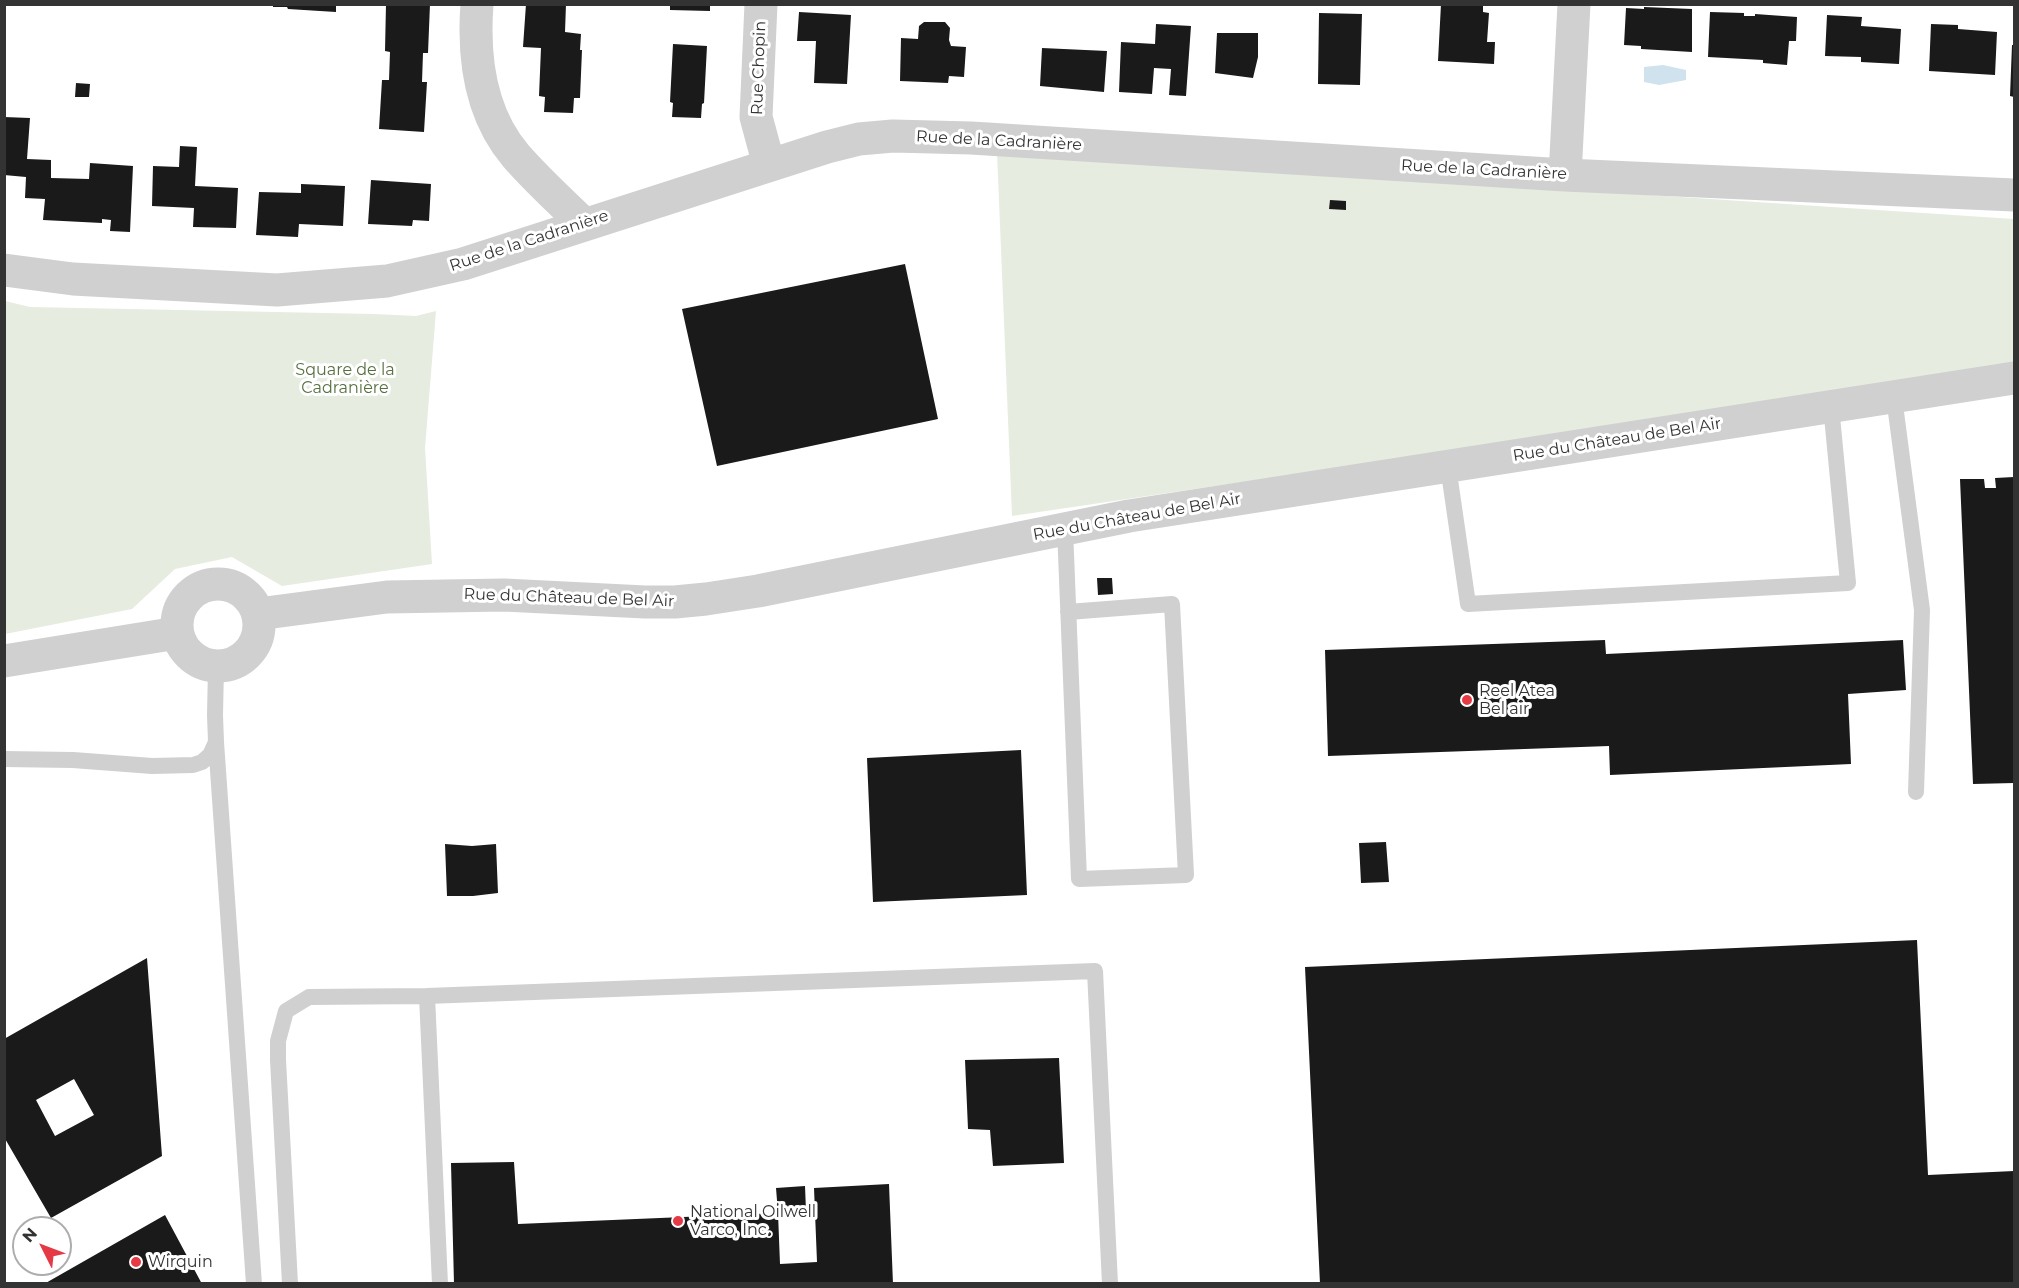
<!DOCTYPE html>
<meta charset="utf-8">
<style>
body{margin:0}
#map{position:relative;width:2019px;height:1288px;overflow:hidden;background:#fff;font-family:Montserrat,sans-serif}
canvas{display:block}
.frame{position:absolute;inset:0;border:6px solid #333;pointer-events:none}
.north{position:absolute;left:12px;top:1216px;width:60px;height:60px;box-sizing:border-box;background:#fff;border:2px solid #adadad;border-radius:50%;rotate:312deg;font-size:16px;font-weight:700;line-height:24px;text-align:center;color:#333}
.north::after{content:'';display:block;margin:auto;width:21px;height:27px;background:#e63946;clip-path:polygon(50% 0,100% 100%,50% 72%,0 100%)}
</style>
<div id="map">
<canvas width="2019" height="1288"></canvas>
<div class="frame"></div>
<div class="north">N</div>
</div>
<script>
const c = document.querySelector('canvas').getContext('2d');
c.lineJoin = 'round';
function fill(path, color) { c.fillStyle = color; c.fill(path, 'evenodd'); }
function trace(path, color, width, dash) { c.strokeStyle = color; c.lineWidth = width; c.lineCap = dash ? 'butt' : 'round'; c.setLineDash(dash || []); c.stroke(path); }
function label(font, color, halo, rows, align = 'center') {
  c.font = font + ' Montserrat,sans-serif'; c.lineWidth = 6; c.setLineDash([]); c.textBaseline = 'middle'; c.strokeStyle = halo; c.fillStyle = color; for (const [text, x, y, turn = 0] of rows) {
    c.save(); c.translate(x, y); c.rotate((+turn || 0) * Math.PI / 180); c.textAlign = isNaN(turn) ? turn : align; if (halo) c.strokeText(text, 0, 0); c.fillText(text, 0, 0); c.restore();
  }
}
fill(new Path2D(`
 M997,152l1017,67v149l-1002,148z
 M5,301l25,6 344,7 42,2 20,-5 -11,137 7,116 -150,22 -50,-29 -57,12 -43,40 -127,25z`), '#e6ecdf');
fill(new Path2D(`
 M1663,65l23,5v10l-27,5 -15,-3v-15z`), '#cfe2ee');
fill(new Path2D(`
 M273,4h63v8l-48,-3 -1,-2h-14z
 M386,4h44l-2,49h-5l-1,29h5l-3,50 -45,-3 3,-49h7l1,-28 -5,-1z
 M526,4h40l-1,28 16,2 -1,16h2l-2,48h-6l-1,15 -29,-1 1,-15 -6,-1 2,-48 -18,-1z
 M670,4h40v7l-40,-1z
 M1441,4h42v8l6,1 -2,29h8l-1,22 -56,-3z
 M1644,7l48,2v43l-51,-3v-3l-17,-1 2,-37 18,1z
 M799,12l52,3 -4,69 -33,-1 2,-42h-19z
 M1710,12l34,1v3h11v-2l42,3 -1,24h-7l-2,24 -24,-2v-3l-55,-3z
 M1319,13l43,1 -2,71 -42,-1z
 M1827,15l35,2 -1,9 40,3 -2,35 -38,-2v-5l-36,-1z
 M924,22h21l5,6 -1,12 2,6 15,1 -2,30 -15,-1 -1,7 -48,-2 1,-43 17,1 1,-13z
 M1156,24l35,2 -5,70 -17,-1 2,-26 -17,-1 -2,26 -33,-2 2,-50 34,2z
 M1931,24l27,1v4l39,3 -2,43 -66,-4z
 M1217,33h41v24l-5,21 -38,-5z
 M673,44l34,2 -3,57 -2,1 -1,14 -29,-1 1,-14 -3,-1z
 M2012,45h2v52l-4,-1z
 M1042,48l65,3 -3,41 -64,-6z
 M76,83l14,1 -1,13h-14z
 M4,117l26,1 -3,41 24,1v18l38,1 1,-16 43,3 -3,66 -20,-1 1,-11 -9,-1v4l-59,-3 2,-21 -20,-1 1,-21 -22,-2z
 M180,146l17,1 -2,39 43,2 -2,40 -43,-1 1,-19 -42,-2 1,-40 26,1z
 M371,180l60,4 -2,37 -16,-1 -1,6 -44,-2z
 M301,184l44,2 -2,40 -44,-2 -1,13 -42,-2 3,-43 42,1z
 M1330,200l16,1v9l-17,-1z
 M905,264l33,155 -221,47 -35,-157z
 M2014,477v306l-41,1 -13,-305h24l1,9h11l-1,-10z
 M1097,578h15l1,16 -15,1z
 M1605,640l1,14 297,-14 3,50 -58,4 3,70 -241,11 -1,-29 -281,10 -3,-106z
 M1021,750l6,145 -154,7 -6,-144z
 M1386,842l3,40 -28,1 -2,-40z
 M445,844l27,2 24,-2 2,49 -25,3h-26z
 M1917,940l11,235 86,-4v113h-694l-15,-317z
 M147,958l15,198 -111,62 -47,-81v-98zM74,1079l20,36 -39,21 -19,-36z
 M1059,1058l5,105 -71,3 -3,-36 -22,-1 -3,-69z
 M514,1162l4,62 260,-11 2,51 37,-2 -3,-74 75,-4 4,100h-439l-3,-121z
 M805,1186l1,25 -28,2 -2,-25z
 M165,1215l37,69h-158z`), '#1a1a1a');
trace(new Path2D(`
 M1894,397l28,213 -6,182
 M1448,466l20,138 380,-21 -17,-177
 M1065,529l14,350 107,-4 -14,-271 -104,8
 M216,742l38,542
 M4,759l69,1 79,6 41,-1 9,-3 8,-7 6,-13 -1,-27 1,-48
 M290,1284l-12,-224v-19l8,-30 23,-14 118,-1
 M440,1284l-13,-288 668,-25 15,313`), '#d0d0d0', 16);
trace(new Path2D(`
 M477,4c-4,53 3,110 39,152 21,24 45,46 68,68
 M761,4l-5,113 13,48
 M1565,175l9,-171
 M4,270l69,9 204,11 110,-9 76,-17 364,-117 32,-8 34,-3 78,2 594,37 449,20
 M177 625a41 41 0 1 1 82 0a41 41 0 1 1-82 0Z
 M258,614l129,-17 117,-2 141,7h30l31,-3 52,-8 371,-75 885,-138
 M4,661l173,-28`), '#d0d0d0', 33);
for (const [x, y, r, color] of [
 [1467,700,6,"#e63946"],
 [678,1221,6,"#e63946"],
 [136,1262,6,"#e63946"]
]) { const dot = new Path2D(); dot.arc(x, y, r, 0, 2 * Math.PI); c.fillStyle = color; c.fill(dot); trace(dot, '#fff', 2); }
label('16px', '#333', '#fff', [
 ["Rue Chopin",759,68,-88],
 ["Rue de la Cadranière",999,141,3],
 ["Rue de la Cadranière",1484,170,3],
 ["Rue de la Cadranière",529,241,-18],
 ["Rue du Château de Bel Air",1617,440,-9],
 ["Rue du Château de Bel Air",1137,517,-10],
 ["Rue du Château de Bel Air",569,598,2]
]);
label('16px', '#56703f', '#fff', [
 ["Square de la",345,370],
 ["Cadranière",345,388]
]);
label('16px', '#333', '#fff', [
 ["Reel Atea",1479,691],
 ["Bel air",1479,709],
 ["National Oilwell",690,1212],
 ["Varco, Inc.",690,1230],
 ["Wirquin",148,1262]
], 'left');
</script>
